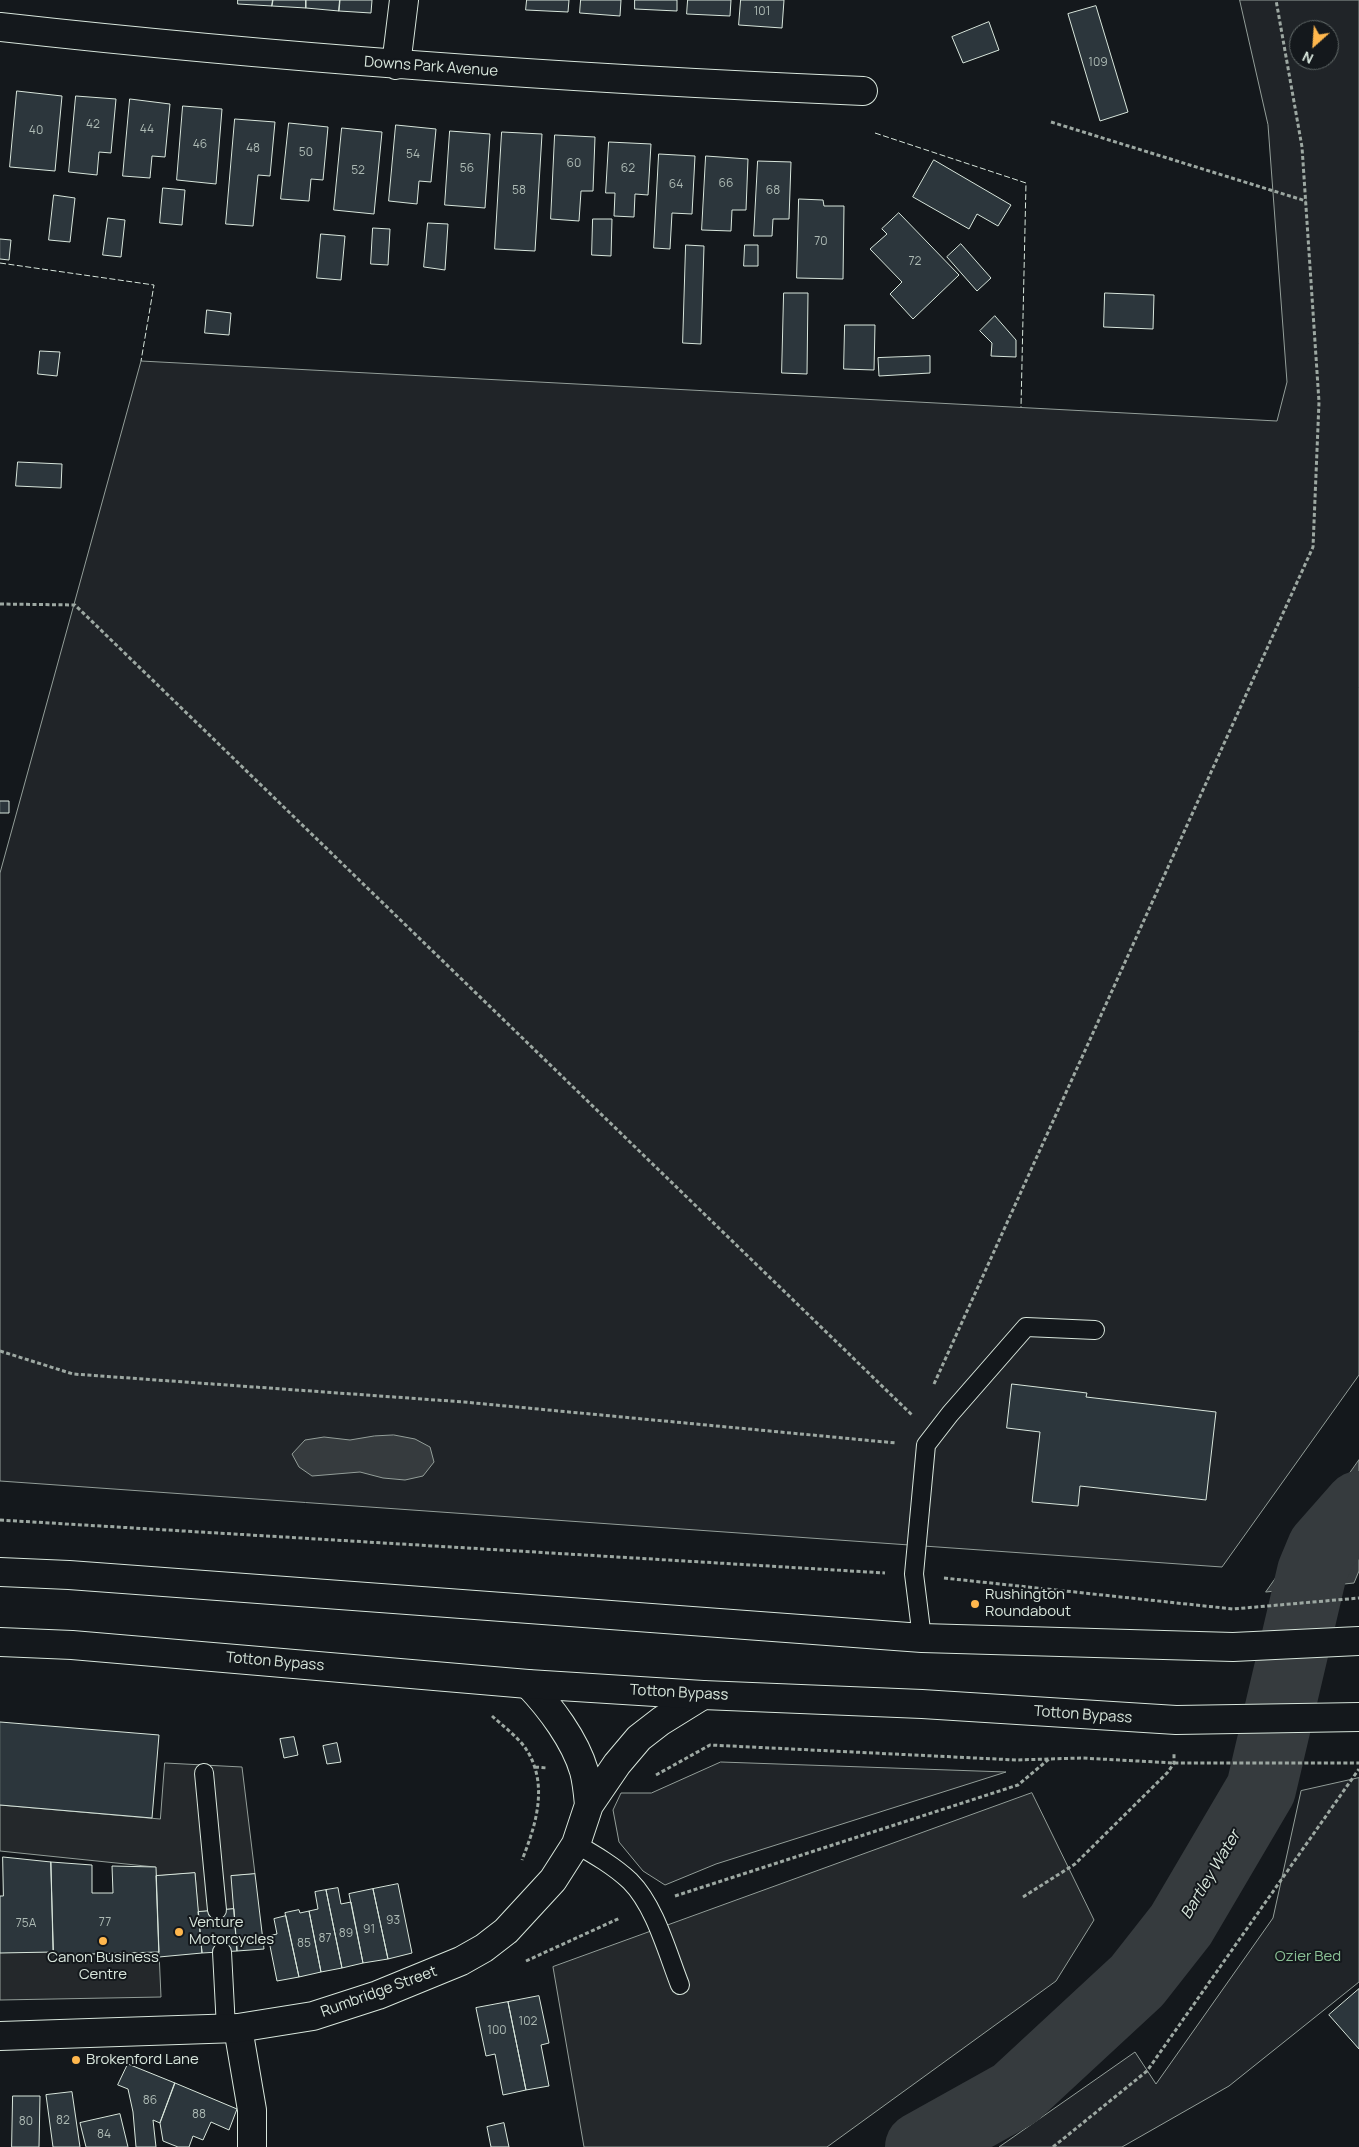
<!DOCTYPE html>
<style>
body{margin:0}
#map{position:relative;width:1359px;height:2147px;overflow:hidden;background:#14181c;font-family:Manrope,sans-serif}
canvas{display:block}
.north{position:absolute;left:1289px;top:20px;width:50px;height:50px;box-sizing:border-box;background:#14181c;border:1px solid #626a69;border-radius:50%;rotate:206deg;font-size:14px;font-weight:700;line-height:20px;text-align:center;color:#d8e6dc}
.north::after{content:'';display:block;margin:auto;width:18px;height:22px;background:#ffb74d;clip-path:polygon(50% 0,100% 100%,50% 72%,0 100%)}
</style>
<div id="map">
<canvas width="1359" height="2147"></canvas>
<div class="north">N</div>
</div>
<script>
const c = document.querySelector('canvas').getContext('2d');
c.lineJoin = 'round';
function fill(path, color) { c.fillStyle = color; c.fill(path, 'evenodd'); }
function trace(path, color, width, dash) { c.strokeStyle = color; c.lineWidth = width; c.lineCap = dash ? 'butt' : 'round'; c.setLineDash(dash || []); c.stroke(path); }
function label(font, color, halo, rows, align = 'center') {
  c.font = font + ' Manrope,sans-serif'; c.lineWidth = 4; c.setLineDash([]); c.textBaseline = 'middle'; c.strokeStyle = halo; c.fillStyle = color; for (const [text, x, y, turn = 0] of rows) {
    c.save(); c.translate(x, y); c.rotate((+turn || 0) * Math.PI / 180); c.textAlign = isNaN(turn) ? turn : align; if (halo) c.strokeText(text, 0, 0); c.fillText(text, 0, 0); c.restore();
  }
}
const green = new Path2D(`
 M1240,0h119v1375l-137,192 -1222,-86v-608l141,-512 1136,60 10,-39 -19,-257zM1299,30h30v30h-30z
 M721,1762l285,10 -290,92 -51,21 -22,-14 -24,-29 -6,-32 8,-17h30z
 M1359,1778v204l-130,104 -107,61h-123l136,-95 21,32 117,-166 28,-127z`);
fill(green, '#202428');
trace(green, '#939e99', 1);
const parking = new Path2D(`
 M165,1763l77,4 13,107 -23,2 2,33 -36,3 -3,-39 -39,3 -1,-9 -155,-16v-46l160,14z
 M1032,1793l62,127 -38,61 -229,166h-243l-31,-180z
 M53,1952l1,3 105,-3 2,45 -161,3v-47z`);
fill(parking, '#24282b');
trace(parking, '#939e99', 1);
const water = new Path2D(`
 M394,1435l21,4 15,8 4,15 -11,14 -18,4 -22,-2 -23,-6 -48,4 -13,-9 -7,-13 13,-14 19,-3 26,3 24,-4z
 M1359,1460v111l-5,12 -88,9z`);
fill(water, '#363b3e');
trace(water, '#939e99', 1);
trace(new Path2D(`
 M920,2147l95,-53 122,-113 44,-56 80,-136 51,-217 10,-24 37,-42`), '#363b3e', 70);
const building = new Path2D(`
 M238,0h35l-1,6 -34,-2z
 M273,0h33v8l-34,-2z
 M306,0h34l-1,11 -33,-3z
 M340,0h32l-1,13 -32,-2z
 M527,0h42l-1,12 -42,-2z
 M581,0h40l-1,16 -40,-3z
 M635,0h42v11l-42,-2z
 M688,0h43l-1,16 -43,-2z
 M741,0h43l-2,28 -43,-3z
 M1096,6l32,106 -28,9 -32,-107z
 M989,22l10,28 -36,13 -11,-26z
 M17,91l45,5 -7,75 -45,-4z
 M76,96l40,3 -5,54 -12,-1 -2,23 -28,-3z
 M130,99l40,5 -5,53 -13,-1 -2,22 -27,-2z
 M183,106l39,3 -6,75 -39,-4z
 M235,119l40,3 -5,54 -12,-1 -5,51 -27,-2z
 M289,123l39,4 -5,53 -12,-1 -2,22 -28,-2z
 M396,125l40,4 -5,53 -12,-1 -2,23 -28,-3z
 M342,128l40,4 -8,82 -40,-4z
 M450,131l40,3 -5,74 -40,-3z
 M502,132l40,2 -7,117 -40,-2z
 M555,135l40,2 -2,54h-12l-2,30 -28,-2z
 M609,142l42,2 -3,51 -13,-1 -1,23 -20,-1 1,-23h-9z
 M659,154l36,2 -3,58 -20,-1 -2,36 -16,-1z
 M706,156l42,3 -2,51h-14l-1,21 -29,-1z
 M934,160l77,45 -13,21 -21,-12 -8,15 -56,-32z
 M758,161l33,1 -2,57h-16l-1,17h-18z
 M163,188l22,2 -3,35 -22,-2z
 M54,195l21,3 -5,44 -21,-2z
 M799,199l24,1 1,6h20l-1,73 -46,-1z
 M899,213l60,62 -46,44 -23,-25 12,-12 -32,-33 17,-15 -5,-5z
 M108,218l17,2 -4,37 -18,-2z
 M593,219h19l-1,37 -19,-1z
 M428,223l20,1 -3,46 -21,-3z
 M373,228l17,1 -2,36 -17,-1z
 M321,234l24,2 -4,44 -24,-2z
 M0,239l11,1 -2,20 -9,-1z
 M961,244l30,34 -14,13 -30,-34z
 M686,245l18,1 -3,98 -18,-1z
 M745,245h13v21h-14z
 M784,293h24l-1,81 -25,-1z
 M1105,293l49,2 -1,34 -49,-2z
 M207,310l24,3 -2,22 -24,-2z
 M995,316l21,24v17l-25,-1 1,-13 -12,-12z
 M845,325h30l-1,45 -30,-1z
 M40,351l20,1 -3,24 -19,-2z
 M930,356v17l-51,3 -1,-18z
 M18,462l44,2 -1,24 -45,-2z
 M0,801h9v12h-9z
 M1012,1384l75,9 -1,4 130,15 -10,88 -126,-14 -2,20 -46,-4 8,-70 -33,-4z
 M0,1722l159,13 -7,83 -152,-13z
 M294,1737l4,18 -14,3 -4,-19z
 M337,1743l4,19 -14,2 -4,-18z
 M3,1857l48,5 2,90 -53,1v-57h3z
 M51,1862l41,3v28h21l-1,-27 44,1 3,85 -105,3z
 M195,1873l7,80 -43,4 -3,-81z
 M255,1874l9,75 -27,2 -6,-75z
 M398,1884l14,69 -24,6 -15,-70z
 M338,1888l3,16 10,-2 12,61 -21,5 -16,-78z
 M373,1889l15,70 -25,4 -14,-69z
 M326,1890l16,78 -21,4 -12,-61 9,-2 -3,-17z
 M234,1909l3,42 -35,2 -4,-41z
 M299,1910l1,3 9,-2 12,61 -22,5 -14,-64z
 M286,1916l13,61 -22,4 -9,-45 9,-2 -3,-15z
 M1359,1989v60l-30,-34z
 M539,1996l10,47 -8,2 8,41 -23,4 -18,-88z
 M508,2002l18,88 -23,5 -8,-41 -9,2 -10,-48z
 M128,2064l47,19 -15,40 -7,-3 3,27h-20l-3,-35 -5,-23 -10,-4z
 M175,2083l62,26 -8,21 -18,-8 -8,18 -10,-4 -4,11h-11l-15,-6 -3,-18z
 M72,2092l8,55h-27l-7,-52z
 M13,2096h27l-1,51h-27z
 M120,2114l8,33h-42l-6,-24z
 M504,2123l5,24h-18l-4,-20z`);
fill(building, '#2c363c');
trace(building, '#d8e6dc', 1);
const service = new Path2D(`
 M922,1638l-8,-64 12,-129 24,-31 76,-87 69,3
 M204,1773l13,137
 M576,1844c19,11 38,22 54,37 25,25 37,71 50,104
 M222,1952l4,76`);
const minor = new Path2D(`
 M0,27c287,32 574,52 863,64
 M396,65l8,-65
 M238,2028l14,82v37`);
const secondary = new Path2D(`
 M528,1684c22,23 47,56 56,87 3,11 4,23 5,34
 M0,2036l238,-8 75,-12 65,-21 83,-34 23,-13 22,-17 47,-51 23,-36 13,-39 28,-41 22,-26 22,-17 42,-26`);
const primary = new Path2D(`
 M0,1572l69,3 853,63 311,9 126,-6
 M0,1642l72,3 456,39 175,11 219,9 254,16 183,-3`);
trace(service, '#d8e6dc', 20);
trace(minor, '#d8e6dc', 30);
trace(secondary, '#d8e6dc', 30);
trace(primary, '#d8e6dc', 30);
trace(new Path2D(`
 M1051,122l255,79
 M0,604l75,1 837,810
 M0,1351l73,23 391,28 432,41
 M934,1384l379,-837 6,-145 -17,-255 -26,-147
 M0,1520l885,53
 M944,1578l289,31 126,-11
 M492,1716c11,10 26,21 34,33 23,35 10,76 -4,111
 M535,1767l12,1
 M656,1775l54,-30 306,15 33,-1
 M675,1896l343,-111 31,-26 33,-1 92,5h185
 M1023,1897l52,-33 93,-92 6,-9v-9
 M526,1961l94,-43
 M1053,2147l94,-76 212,-302`), '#9da8a2', 3, [4, 2.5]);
trace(service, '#14181c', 18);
trace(minor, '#14181c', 28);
trace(secondary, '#14181c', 28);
trace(primary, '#14181c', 28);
trace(new Path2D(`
 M875,133l151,50 -5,224
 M0,263l154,22 -13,76`), '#d8e6dc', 1, [6, 2.5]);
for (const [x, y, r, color] of [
 [975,1604,5,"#ffb74d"],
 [179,1932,5,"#ffb74d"],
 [103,1941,5,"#ffb74d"],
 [76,2060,5,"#ffb74d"]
]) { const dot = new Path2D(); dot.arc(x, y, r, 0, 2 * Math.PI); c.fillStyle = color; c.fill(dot); trace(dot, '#14181c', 2); }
label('12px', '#adbab4', null, [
 ["101",762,12],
 ["109",1098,63],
 ["42",93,125],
 ["44",147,130],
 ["40",36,131],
 ["46",200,145],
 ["48",253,149],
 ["50",306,153],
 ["54",413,155],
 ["60",574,164],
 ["56",467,169],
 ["62",628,169],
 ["52",358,171],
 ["66",726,184],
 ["64",676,185],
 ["58",519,191],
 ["68",773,191],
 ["70",821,242],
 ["72",915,262],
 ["93",393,1921],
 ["77",105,1923],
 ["75A",26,1924],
 ["91",369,1930],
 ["89",346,1934],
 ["87",325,1939],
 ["85",304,1944],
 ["102",528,2022],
 ["100",497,2031],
 ["86",150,2101],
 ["88",199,2115],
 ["82",63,2121],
 ["80",26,2122],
 ["84",104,2135]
]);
label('15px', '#d8e6dc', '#14181c', [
 ["Downs Park Avenue",431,67,4],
 ["Totton Bypass",275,1662,5],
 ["Totton Bypass",679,1693,3],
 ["Totton Bypass",1083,1715,4],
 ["Rumbridge Street",379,1992,-20]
]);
label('15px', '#d8e6dc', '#14181c', [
 ["Rushington",985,1595],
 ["Roundabout",985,1612],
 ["Venture",189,1923],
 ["Motorcycles",189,1940],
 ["Canon Business",103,1958,"center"],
 ["Centre",103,1975,"center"],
 ["Brokenford Lane",86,2060]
], 'left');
label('15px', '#8ac095', '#14181c', [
 ["Ozier Bed",1308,1957]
]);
label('italic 16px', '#d8e6dc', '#14181c', [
 ["Bartley Water",1211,1875,-59]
]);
</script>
